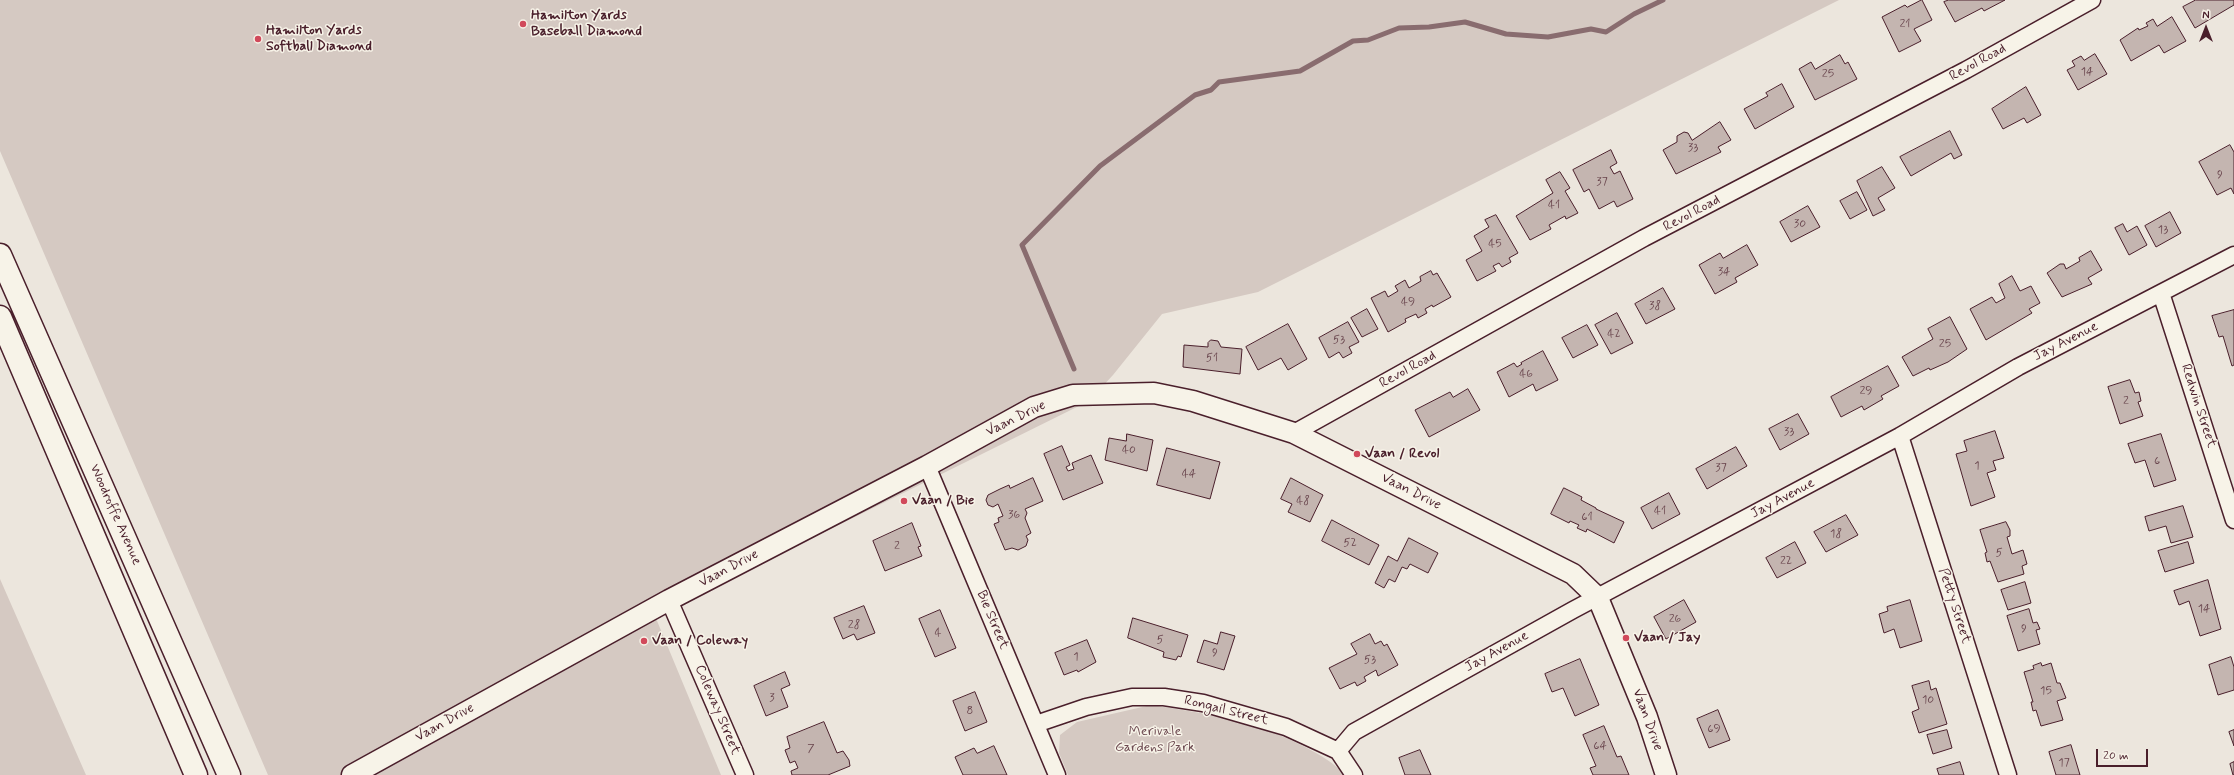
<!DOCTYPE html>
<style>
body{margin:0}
#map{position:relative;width:2234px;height:775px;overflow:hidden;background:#ece6dd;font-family:Mynerve,sans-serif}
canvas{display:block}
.north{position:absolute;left:2186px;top:8px;width:40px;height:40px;-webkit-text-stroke:3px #f7f3e8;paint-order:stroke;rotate:0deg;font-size:11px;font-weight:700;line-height:16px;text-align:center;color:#4a1f2b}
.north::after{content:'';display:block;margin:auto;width:14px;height:18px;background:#4a1f2b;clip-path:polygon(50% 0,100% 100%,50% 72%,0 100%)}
.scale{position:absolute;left:2096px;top:749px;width:52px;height:18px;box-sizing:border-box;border:2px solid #4a1f2b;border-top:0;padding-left:5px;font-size:12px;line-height:14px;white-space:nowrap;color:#4a1f2b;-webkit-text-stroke:3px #f7f3e8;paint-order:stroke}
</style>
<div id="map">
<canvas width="2234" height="775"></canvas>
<div class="north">N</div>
<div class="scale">20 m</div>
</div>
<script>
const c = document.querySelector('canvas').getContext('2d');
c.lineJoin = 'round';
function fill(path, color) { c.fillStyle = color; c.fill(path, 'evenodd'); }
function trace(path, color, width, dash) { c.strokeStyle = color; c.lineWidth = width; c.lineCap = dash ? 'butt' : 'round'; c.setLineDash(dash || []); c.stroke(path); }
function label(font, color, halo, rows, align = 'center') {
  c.font = font + ' Mynerve,sans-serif'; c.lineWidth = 3; c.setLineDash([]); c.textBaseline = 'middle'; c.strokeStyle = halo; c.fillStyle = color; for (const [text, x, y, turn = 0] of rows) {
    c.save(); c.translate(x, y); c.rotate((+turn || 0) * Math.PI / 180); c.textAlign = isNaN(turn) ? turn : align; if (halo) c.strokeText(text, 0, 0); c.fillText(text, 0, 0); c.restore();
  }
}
fill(new Path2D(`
 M0,0h1839l-581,292 -96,22 -49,61 -24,26 -434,215 66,159h-453l-268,-624z
 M0,579l86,196h-86z
 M1151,705c54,8 108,17 156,43 13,7 28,15 37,27h-276l-9,-22 1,-18 17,-13z`), '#d5c9c2');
trace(new Path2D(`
 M1074,369l-52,-124 78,-79 95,-71 16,-5 8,-8 81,-11 53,-30 15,-1 31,-12 30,-1 36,-5 41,12 42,3 43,-8 15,3 28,-18 29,-14`), '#896c6f', 5);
const building = new Path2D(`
 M1922,0l10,20 -18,9 7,12 -22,11 -17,-35 23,-12 2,2z
 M1949,0h56l-21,11 -2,-3 -27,14 -11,-20z
 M2196,0h38v5l-39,23 -12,-21z
 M2172,17l14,24 -22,12 -5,-8 -28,16 -11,-21 18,-12 1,2 9,-4 -2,-3 7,-4 4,7z
 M2095,54l12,20 -29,16 -11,-20 8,-4 -3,-5 9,-5 3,4z
 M1840,55l5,9 3,-2 9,17 -42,21 -16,-31 12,-7 4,7z
 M1782,84l12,23 -39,22 -11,-20 24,-13 -2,-3z
 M2026,87l15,28 -14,8 -3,-5 -21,11 -11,-20z
 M1720,122l11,18 -13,7 3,5 -45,22 -13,-24 14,-8v-6l7,-4 4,1 4,7z
 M1950,131l12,24 -8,4 -3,-6 -40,23 -11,-19z
 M2230,145l4,7v42l-3,-6 -14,7 -18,-33z
 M1611,150l6,13 -7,4 4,7 6,-3 13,28 -16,8 -3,-6 -15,8 -10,-20 -5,3 -11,-22z
 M1882,167l13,21 -17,10 7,12 -12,6 -16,-35z
 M1560,172l10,16 -5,3 13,22 -12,6 -1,-3 -16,9 2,4 -21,11 -14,-24 37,-23 -7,-13z
 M1857,192l10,18 -17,9 -10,-18z
 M1808,206l12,21 -29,15 -11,-20z
 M2170,212l11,21 -25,14 -11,-21z
 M1496,215l22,38 -9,5 2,4 -9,5 -3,-4 -6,3 3,5 -19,10 -11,-21 16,-9 -8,-15 15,-9 -4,-7z
 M2123,224l4,8 10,-6 10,19 -18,10 -14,-27z
 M1747,245l11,20 -23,13 2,4 -22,12 -16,-29 21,-12 3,5z
 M2091,251l11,19 -14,8 4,6 -30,13 -15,-24 13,-9h4l2,5 14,-8 -1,-3z
 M1431,271l2,4 4,-2 14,24 -18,10 -1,-2 -7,4 2,4 -9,5 -2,-4 -11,5 1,3 -18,10 -17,-34 14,-7 3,6 10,-6 -3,-5 10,-6 4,8 12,-7 -1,-4z
 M2012,276l8,15 11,-5 9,17 -11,6 3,4 -46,27 -16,-31 22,-12 4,6 9,-5 -6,-14z
 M1663,288l12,21 -29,15 -11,-20z
 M1367,309l11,20 -16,8 -11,-19z
 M2234,310v55l-2,1 -9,-30 -4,1 -7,-21z
 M1617,313l16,30 -22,11 -16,-29z
 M1950,317l17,32 -19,13 -18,8 -1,-2 -16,8 -11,-19 31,-18 -5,-10z
 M1348,322l11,20 -10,5 3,6 -9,5 -4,-6 -10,6 -10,-20z
 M1288,324l19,35 -19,11 -7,-12 -23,12 -12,-23z
 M1587,325l11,20 -25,13 -11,-20z
 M1211,340l7,1 3,6 21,2 -2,25 -57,-7 1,-22 24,2v-4z
 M1543,351l15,29 -22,11 -3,-7 -24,13 -12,-25 17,-9 3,4 5,-3 -1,-1z
 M1888,366l11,20 -18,10 2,3 -19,11 -2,-4 -21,11 -10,-20z
 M2130,380l5,13 4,-1 2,9 -3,1 5,14 -23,8 -12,-37z
 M1468,389l12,21 -51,27 -14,-27 35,-18 3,5z
 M1798,414l11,20 -29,16 -11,-21z
 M1995,431l9,27 -11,3 3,9 -9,3 8,24 -24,9 -15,-52 11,-3 -3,-10z
 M1127,434l26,6 -6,31 -42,-11 4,-22 17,3z
 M2161,434l15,46 -22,7 -9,-27 -10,3 -7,-19z
 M1062,446l8,19 -4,2 2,4 6,-2 -2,-6 19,-8 12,28 -40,17 -19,-46z
 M1736,447l11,19 -40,23 -11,-20z
 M1167,448l53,14 -10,37 -53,-14z
 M1033,478l10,23 -18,8 2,4 -2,5 6,15 -5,3 2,4 -2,6 -8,4 -6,-2 -7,2 -11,-26 5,-2 -1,-4 5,-2 -5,-12 -5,3 -5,-2 -2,-5 2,-5 12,-6 9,-4 1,3z
 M1291,478l32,17 -13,27 -22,-10 4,-8 -11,-5z
 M1564,488l18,9 -1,3 15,8v1l28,13 -10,21 -27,-14 -1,3 -9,-4 2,-3 -9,-4 -1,2 -18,-9z
 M1669,493l11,21 -28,15 -11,-21z
 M2183,506l10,31 -22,6 -5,-17 -17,5 -4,-14z
 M1846,515l12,20 -32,17 -12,-20z
 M1332,520l47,25 -10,20 -47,-24z
 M2006,522l4,8v6l-3,1 5,17 11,-4 4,14 -5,2 2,8 -26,8 -8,-21 -3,1 -2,-9 2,-1 -7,-22z
 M912,523l9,23 -3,1 4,9 -37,15 -12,-30z
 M1409,538l29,15 -10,20 -18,-9 -3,5 -5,-2 -7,15 -6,-3 -5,9 -9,-5 13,-27 9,5z
 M1795,542l11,21 -29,15 -11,-20z
 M2188,542l6,21 -29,9 -7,-21z
 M2208,580l13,49 -21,7 -11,-35 -10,4 -5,-14z
 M2025,582l6,21 -23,7 -7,-20z
 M1684,600l12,22 -30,17 -12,-22z
 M1910,600l12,41 -22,7 -6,-19 -10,4 -5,-19 9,-3 -1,-4z
 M864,606l11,27 -18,7 -3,-6 -11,5 -9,-21z
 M2029,609l4,14 4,-1 3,7 -4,1 4,14 -22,7 -11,-35z
 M940,610l16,38 -21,9 -16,-38z
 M1133,618l55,17 -7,22 -3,-1 -2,4 -13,-3 1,-5 -36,-14z
 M1221,632l14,4 -11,34 -27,-8 7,-22 13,4z
 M1370,634l5,10 6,-3 3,5 3,-2 11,21 -20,11 -2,-6 -12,7 2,4 -9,5 -2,-4 -15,7 -11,-21 28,-14 -6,-10z
 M1087,640l9,22 -18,10 -1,-2 -13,5 -9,-22z
 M2231,657l3,10v23l-16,5 -9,-30z
 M1580,659l19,46 -24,11 -12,-28 -11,4 -7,-18z
 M2041,663l1,3 9,-3 6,20h3l6,15 -9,3 6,19 -22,6 -5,-16 -3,1 -2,-9h2l-9,-30 10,-3 -1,-3z
 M785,672l5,13 -9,4 7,18 -22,9 -12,-30z
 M1929,681l2,9 5,-2 11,36 -28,9 -7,-21 7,-3 -7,-23z
 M975,692l12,30 -22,9 -12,-30z
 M1718,710l12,30 -21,8 -12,-29z
 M824,722l13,31 6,-2 6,9 1,6 -22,9h-36l-1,-4 7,-3 -3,-7 -5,2 -5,-13 5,-2 -3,-11z
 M1604,726l13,31 4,-1 8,19h-36l-3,-7 6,-2 -13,-31z
 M1947,730l5,18 -19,6 -6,-19z
 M2234,730v16l-5,-14z
 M2071,745l9,30h-24l-7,-23z
 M994,746l13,29h-44l-8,-18 19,-9 3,5z
 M1420,750l11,25h-26l-6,-17z
 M1960,762l4,13h-25l-2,-6z
 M2234,762v13h-1l-3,-11z`);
fill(building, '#c4b5b0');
trace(building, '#4a1f2b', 1);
const minor = new Path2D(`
 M2161,293l73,227
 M1294,433l350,-195 322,-168 126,-70
 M1900,436l108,339
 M927,466l130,309
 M669,600l76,175
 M1036,724l50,-17 46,-10h32l39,6 83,24 52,24 16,24
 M1338,751l16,-19 219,-122 327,-174 118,-69 216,-112`);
const tertiary = new Path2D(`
 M352,775l317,-175 258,-134 107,-59 39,-12 81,-2 39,8 101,32 279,141 25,24 49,119 19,58`);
const secondary = new Path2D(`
 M0,255l229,520
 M0,317l196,458`);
trace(minor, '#4a1f2b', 19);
trace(tertiary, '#4a1f2b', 23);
trace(secondary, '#4a1f2b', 25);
trace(minor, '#f7f3e8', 16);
trace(tertiary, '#f7f3e8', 20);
trace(secondary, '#f7f3e8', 22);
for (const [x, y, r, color] of [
 [523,24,4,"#d1495b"],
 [258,39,4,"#d1495b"],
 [1357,454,4,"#d1495b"],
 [904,501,4,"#d1495b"],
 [1626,638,4,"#d1495b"],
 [644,641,4,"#d1495b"]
]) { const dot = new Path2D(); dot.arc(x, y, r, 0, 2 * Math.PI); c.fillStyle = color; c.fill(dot); trace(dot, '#f7f3e8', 1.5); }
label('12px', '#68444c', null, [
 ["21",1905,24],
 ["14",2087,72],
 ["25",1828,74],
 ["33",1693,148],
 ["9",2220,175],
 ["37",1602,182],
 ["41",1554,205],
 ["30",1800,224],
 ["13",2163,230],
 ["45",1495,244],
 ["34",1724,272],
 ["49",1408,302],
 ["38",1655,306],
 ["42",1614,334],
 ["53",1339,340],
 ["25",1945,344],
 ["51",1212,358],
 ["46",1526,374],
 ["29",1866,391],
 ["2",2126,401],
 ["33",1789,432],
 ["40",1129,450],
 ["6",2157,461],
 ["1",1977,466],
 ["37",1721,468],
 ["44",1189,474],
 ["48",1303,501],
 ["41",1660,511],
 ["36",1014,515],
 ["61",1587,517],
 ["18",1836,534],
 ["52",1350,543],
 ["2",897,546],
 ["5",1999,553],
 ["22",1786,561],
 ["14",2204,609],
 ["26",1675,619],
 ["28",854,625],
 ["9",2024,629],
 ["4",938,633],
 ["5",1160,640],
 ["9",1215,653],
 ["1",1076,657],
 ["53",1370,660],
 ["15",2046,691],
 ["3",772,698],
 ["10",1928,700],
 ["8",970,711],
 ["69",1714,729],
 ["64",1600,746],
 ["7",811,749],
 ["17",2064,763]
]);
label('bold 14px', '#4a1f2b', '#f7f3e8', [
 ["Hamilton Yards",531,16],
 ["Baseball Diamond",531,32],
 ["Hamilton Yards",266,31],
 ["Softball Diamond",266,47],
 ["Vaan / Revol",1365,454],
 ["Vaan / Bie",912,501],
 ["Vaan / Jay",1634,638],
 ["Vaan / Coleway",652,641]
], 'left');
label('14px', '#4a1f2b', '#f7f3e8', [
 ["Revol Road",1978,63,-29],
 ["Revol Road",1692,214,-28],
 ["Jay Avenue",2066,342,-27],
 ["Revol Road",1408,370,-29],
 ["Redwin Street",2198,406,72],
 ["Vaan Drive",1016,419,-26],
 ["Vaan Drive",1411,492,27],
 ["Jay Avenue",1783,499,-28],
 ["Woodroffe Avenue",115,515,66],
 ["Vaan Drive",729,569,-28],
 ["Petty Street",1954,606,72],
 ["Bie Street",992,620,67],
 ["Jay Avenue",1497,652,-29],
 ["Coleway Street",717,710,67],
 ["Rongail Street",1226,711,14],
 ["Vaan Drive",1647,720,70],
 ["Vaan Drive",445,723,-29]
]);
label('14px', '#6d4a51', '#f7f3e8', [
 ["Merivale",1155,732],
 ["Gardens Park",1155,748]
]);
</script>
